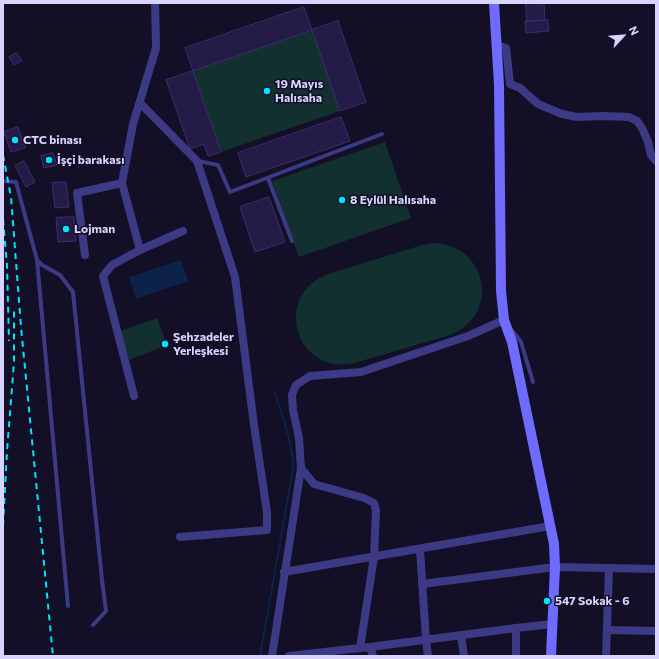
<!DOCTYPE html>
<meta charset="utf-8">
<style>
body{margin:0}
#map{position:relative;width:659px;height:659px;overflow:hidden;background:#130f26;font-family:Commissioner,sans-serif}
canvas{display:block}
.frame{position:absolute;inset:0;border:4px solid #d9d4ff;pointer-events:none}
.north{position:absolute;left:603px;top:16px;width:40px;height:40px;-webkit-text-stroke:3px #130f26;paint-order:stroke;rotate:64deg;font-size:11px;font-weight:700;line-height:16px;text-align:center;color:#d9d4ff}
.north::after{content:'';display:block;margin:auto;width:14px;height:18px;background:#d9d4ff;clip-path:polygon(50% 0,100% 100%,50% 72%,0 100%)}
</style>
<div id="map">
<canvas width="659" height="659"></canvas>
<div class="frame"></div>
<div class="north">N</div>
</div>
<script>
const c = document.querySelector('canvas').getContext('2d');
c.lineJoin = 'round';
function fill(path, color) { c.fillStyle = color; c.fill(path, 'evenodd'); }
function trace(path, color, width, dash) { c.strokeStyle = color; c.lineWidth = width; c.lineCap = dash ? 'butt' : 'round'; c.setLineDash(dash || []); c.stroke(path); }
function label(font, color, halo, rows, align = 'center') {
  c.font = font + ' Commissioner,sans-serif'; c.lineWidth = 3; c.setLineDash([]); c.textBaseline = 'middle'; c.strokeStyle = halo; c.fillStyle = color; for (const [text, x, y, turn = 0] of rows) {
    c.save(); c.translate(x, y); c.rotate((+turn || 0) * Math.PI / 180); c.textAlign = isNaN(turn) ? turn : align; if (halo) c.strokeText(text, 0, 0); c.fillText(text, 0, 0); c.restore();
  }
}
fill(new Path2D(`
 M312,30l28,81 -119,41 -28,-81z
 M385,142l26,76 -112,39 -27,-76z
 M432,243c55,0 70,72 18,92l-99,29c-58,8 -77,-70 -23,-90l94,-29z
 M157,318l10,27 -38,15 -10,-28z`), '#12302f');
fill(new Path2D(`
 M181,260l7,21 -52,18 -7,-22z`), '#0c2248');
trace(new Path2D(`
 M260,656l33,-187c0,-27 -11,-53 -19,-78`), '#0c2248', 2);
const building = new Path2D(`
 M526,3h18l1,17 -18,2z
 M304,7l8,23 -119,41 -8,-23z
 M548,20l1,11 -23,2 -1,-11z
 M338,21l28,81 -26,9 -28,-81z
 M17,53l5,8 -8,4 -5,-8z
 M193,71l28,81 -13,4 -4,-12 -14,5 -24,-69z
 M341,117l9,24 -104,36 -8,-24z
 M18,127l7,21 -14,4 -7,-20z
 M53,153l4,12 -13,3 -3,-12z
 M24,161l11,21 -9,5 -11,-21z
 M66,182l3,25 -14,1 -3,-25z
 M269,197l16,45 -30,10 -15,-45z
 M74,217l2,24 -18,1 -2,-24z`);
fill(building, '#241b47');
trace(building, '#3b2d73', 1);
trace(new Path2D(`
 M198,161l20,4 12,27 152,-58
 M268,178l24,63
 M3,181l13,1 21,78 31,346
 M37,260l5,5 18,10 13,17 29,288 4,31 -13,14
 M510,328l11,14 12,40`), '#3d3a85', 4);
trace(new Path2D(`
 M497,45l9,3 4,36 10,4 18,16 24,10 15,3 27,-1 25,1 8,4 5,7 6,14 3,13 5,6
 M140,103l57,58 38,116 19,148 13,87v18l-87,7
 M140,250l-18,-67 11,-59 23,-76 -1,-45
 M85,255l-8,-62 45,-10
 M134,396l-31,-120 9,-11 28,-15 43,-19
 M301,468l13,16 50,14 10,5 2,7 -2,47 -14,91
 M420,549l6,91 2,16
 M284,572l266,-46
 M422,584l133,-17 101,2
 M516,628v28
 M608,630l48,1
 M461,635l3,21
 M370,647l3,9
 M272,656l29,-188 -2,-30 -6,-28 -1,-15 4,-10 14,-9 51,-4 107,-36 36,-16
 M289,656l71,-8 10,-1 146,-19 36,-4
 M606,656l3,-88`), '#3d3a85', 8);
trace(new Path2D(`
 M494,3l5,82 2,206 3,29 8,22 42,202 1,23 -4,89`), '#6f6bff', 10);
trace(new Path2D(`
 M3,155l8,42 10,130 32,329
 M3,219l4,46 2,76
 M3,526l4,-75 7,-89v-52`), '#00e5ff', 2, [6, 5]);
for (const [x, y, r, color] of [
 [267,91,4,"#00e5ff"],
 [15,140,4,"#00e5ff"],
 [49,160,4,"#00e5ff"],
 [342,200,4,"#00e5ff"],
 [66,229,4,"#00e5ff"],
 [165,344,4,"#00e5ff"],
 [547,601,4,"#00e5ff"]
]) { const dot = new Path2D(); dot.arc(x, y, r, 0, 2 * Math.PI); c.fillStyle = color; c.fill(dot); trace(dot, '#130f26', 1.5); }
label('bold 12px', '#d9d4ff', '#130f26', [
 ["19 Mayıs",275,84],
 ["Halısaha",275,98],
 ["CTC binası",23,140],
 ["İşçi barakası",57,160],
 ["8 Eylül Halısaha",350,200],
 ["Lojman",74,229],
 ["Şehzadeler",173,337],
 ["Yerleşkesi",173,351],
 ["547 Sokak - 6",555,601]
], 'left');
</script>
